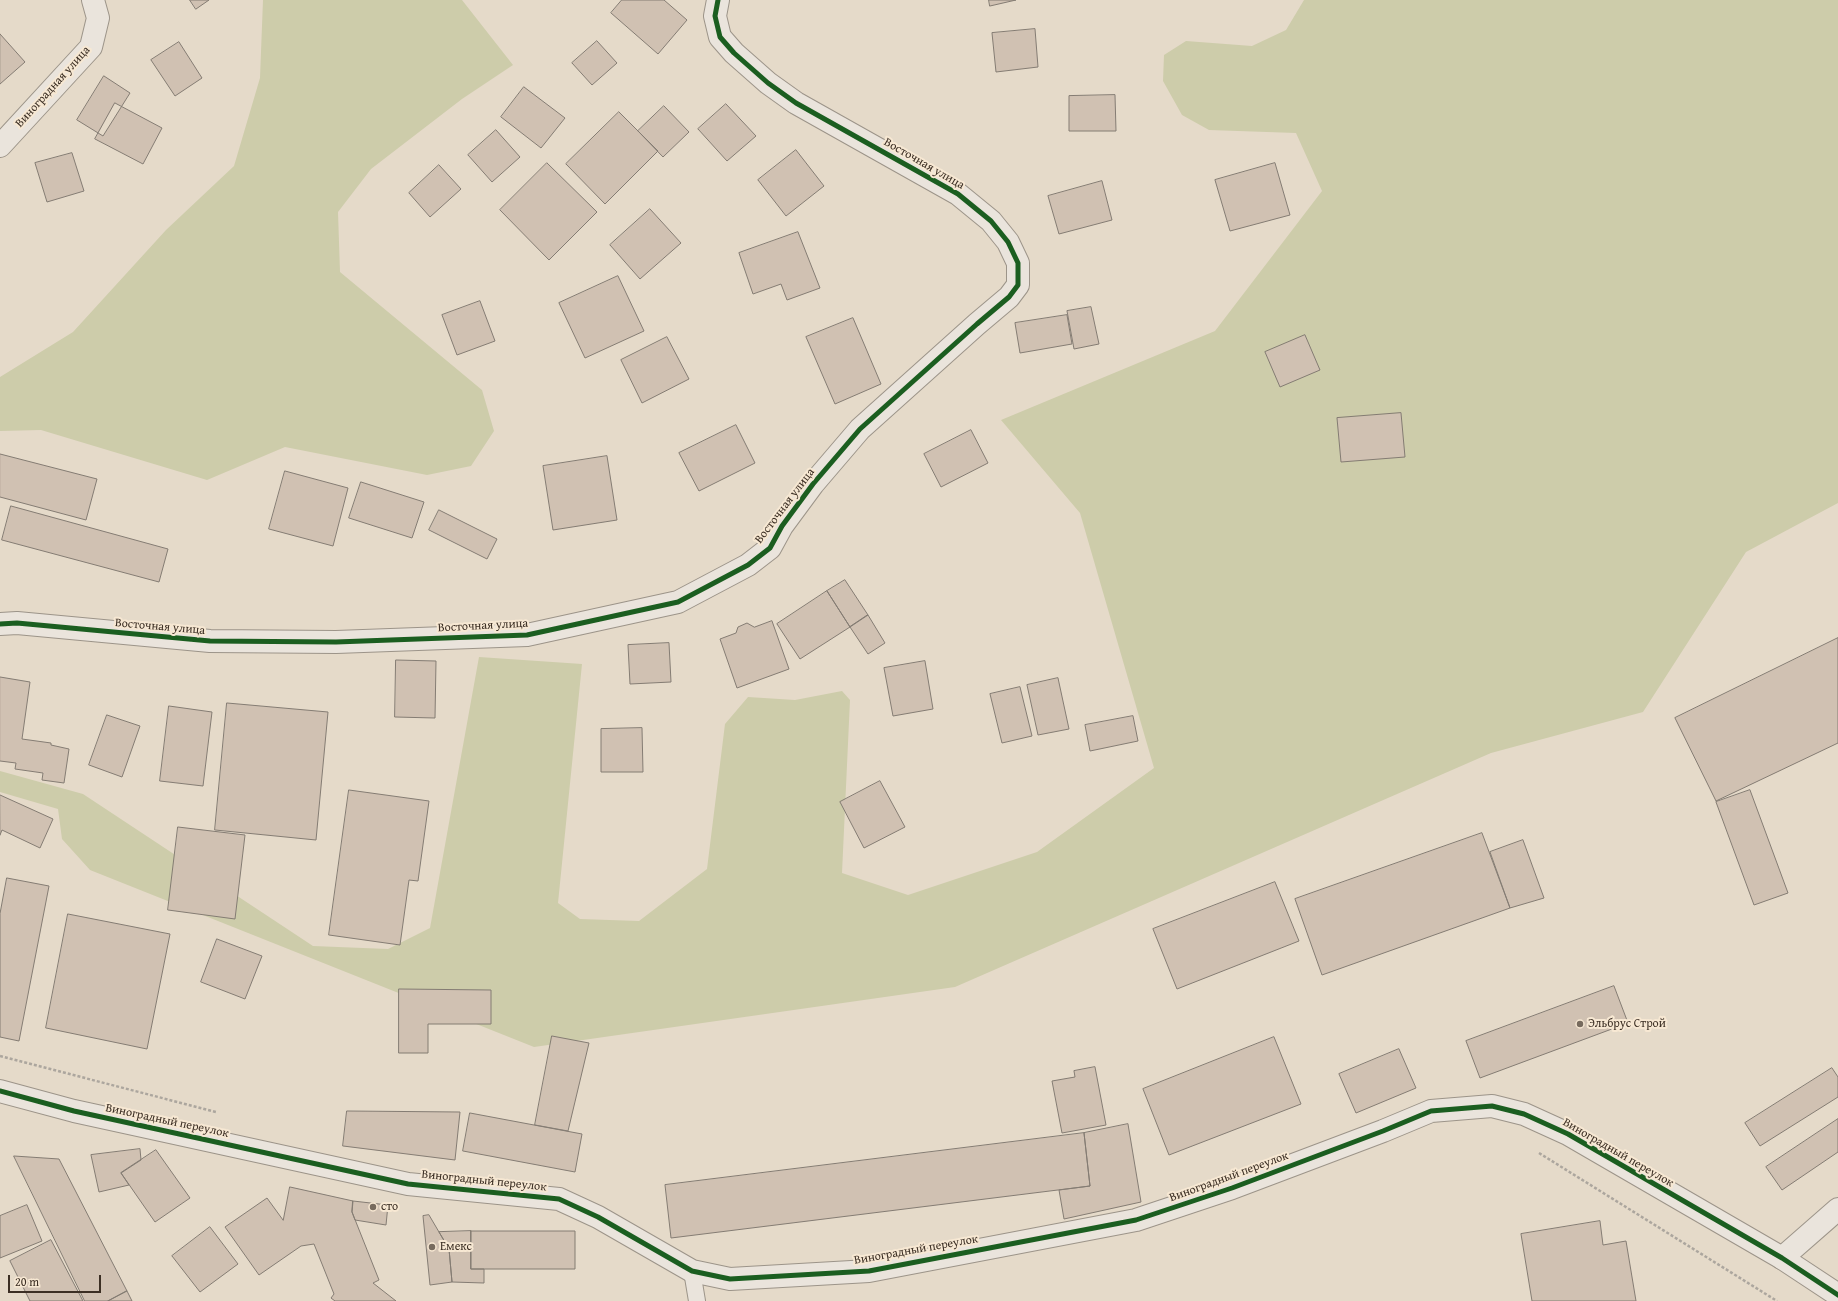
<!DOCTYPE html>
<meta charset="utf-8">
<style>
body{margin:0}
#map{position:relative;width:1838px;height:1301px;overflow:hidden;background:#e5dac9;font-family:"Gentium Book Plus",serif}
canvas{display:block}
.scale{position:absolute;left:8px;top:1275px;width:93px;height:18px;box-sizing:border-box;border:2px solid #3c2f24;border-top:0;padding-left:5px;font-size:12px;line-height:14px;white-space:nowrap;color:#3c2f24;-webkit-text-stroke:3px #f7e8d3;paint-order:stroke}
</style>
<div id="map">
<canvas width="1838" height="1301"></canvas>
<div class="scale">20 m</div>
</div>
<script>
const c = document.querySelector('canvas').getContext('2d');
c.lineJoin = 'round';
function fill(path, color) { c.fillStyle = color; c.fill(path, 'evenodd'); }
function trace(path, color, width, dash) { c.strokeStyle = color; c.lineWidth = width; c.lineCap = dash ? 'butt' : 'round'; c.setLineDash(dash || []); c.stroke(path); }
function label(font, color, halo, rows, align = 'center') {
  c.font = font + ' "Gentium Book Plus",serif'; c.lineWidth = 4; c.setLineDash([]); c.textBaseline = 'middle'; c.strokeStyle = halo; c.fillStyle = color; for (const [text, x, y, turn = 0] of rows) {
    c.save(); c.translate(x, y); c.rotate((+turn || 0) * Math.PI / 180); c.textAlign = isNaN(turn) ? turn : align; if (halo) c.strokeText(text, 0, 0); c.fillText(text, 0, 0); c.restore();
  }
}
fill(new Path2D(`
 M263,0h199l51,65 -51,34 -91,70 -33,43 2,60 142,118 12,41 -23,35 -44,9 -142,-28 -78,33 -166,-50 -41,1v-54l73,-45 93,-102 68,-64 26,-88z
 M1304,0h534v503l-92,49 -103,160 -152,41 -536,234 -421,60 -444,-177 -28,-31 -4,-30 -58,-17v-21l83,23 230,152 75,3 42,-21 49,-271 103,7 -24,239 22,16 59,2 68,-52 18,-145 23,-27 47,3 47,-9 8,9 -8,173 66,22 129,-43 117,-84 -74,-255 -79,-93 214,-89 107,-140 -26,-58 -87,-3 -27,-15 -19,-34 1,-26 22,-14 66,5 34,-16z`), '#cdccaa');
const building = new Path2D(`
 M190,0h19l-13,9z
 M622,0h42l23,20 -29,34 -47,-41z
 M989,0h27l-26,6z
 M1035,29l3,38 -42,5 -4,-39z
 M0,34l25,28 -25,22z
 M597,41l20,22 -25,22 -20,-22z
 M179,42l23,36 -27,18 -24,-36z
 M104,76l26,17 -27,43 -26,-16z
 M524,87l41,31 -24,30 -40,-31z
 M1115,95l1,36h-47v-35z
 M115,103l47,25 -19,36 -48,-25z
 M726,104l30,32 -29,25 -29,-32z
 M664,106l25,26 -26,25 -25,-26z
 M619,112l39,39 -53,53 -39,-40z
 M496,130l24,27 -28,25 -24,-27z
 M796,150l28,36 -38,30 -28,-36z
 M72,153l12,38 -37,11 -12,-39z
 M547,163l50,49 -48,48 -49,-50z
 M1275,163l15,52 -60,16 -15,-51z
 M439,165l22,24 -31,28 -21,-24z
 M1102,181l10,39 -53,14 -11,-38z
 M650,209l31,34 -41,36 -30,-34z
 M798,232l22,56 -33,12 -6,-16 -28,10 -14,-41z
 M618,276l26,55 -59,27 -26,-55z
 M480,301l15,40 -38,14 -15,-40z
 M1091,307l8,37 -25,5 -7,-38z
 M1067,315l5,29 -52,9 -5,-30z
 M853,318l28,66 -46,20 -29,-67z
 M1305,335l15,35 -40,17 -15,-35z
 M667,337l22,42 -47,24 -21,-43z
 M1401,413l4,44 -64,5 -4,-44z
 M736,425l19,38 -56,28 -20,-38z
 M971,430l17,33 -47,24 -17,-33z
 M0,454l97,25 -11,41 -86,-23z
 M607,456l10,64 -64,10 -10,-64z
 M285,471l63,17 -15,58 -64,-17z
 M361,482l63,20 -12,36 -63,-20z
 M11,506l157,43 -9,33 -157,-42z
 M439,510l58,29 -10,20 -58,-29z
 M845,580l23,35 -18,12 -23,-36z
 M827,591l23,36 -50,32 -23,-35z
 M868,615l17,28 -17,11 -18,-27z
 M772,621l17,48 -52,19 -17,-49 16,-6 2,-6 9,-4 7,4z
 M1838,638v105l-122,58 -41,-83z
 M669,643l2,39 -41,2 -2,-39z
 M396,660l40,1 -1,57 -40,-1z
 M925,661l8,48 -40,7 -9,-48z
 M0,677l30,5 -8,57 29,4v2l18,4 -5,34 -22,-3 1,-7 -28,-4 1,-6 -16,-2z
 M1058,678l11,51 -31,6 -11,-50z
 M1020,687l12,49 -30,7 -12,-49z
 M227,703l101,9 -12,128 -101,-10z
 M169,706l43,6 -9,74 -43,-5z
 M107,715l33,11 -18,51 -33,-12z
 M1133,716l5,25 -48,10 -5,-26z
 M642,728l1,44h-42v-43z
 M880,781l25,46 -41,21 -24,-46z
 M349,790l80,11 -11,80 -9,-1 -9,65 -71,-10z
 M1750,790l38,103 -34,12 -38,-103z
 M0,795l53,24 -13,29 -38,-18 -2,5z
 M178,827l67,8 -10,84 -67,-9z
 M1482,833l28,75 -188,67 -27,-76z
 M1523,840l21,58 -34,10 -20,-56z
 M7,878l42,8 -30,155 -19,-4v-123z
 M1275,882l24,59 -122,48 -24,-60z
 M68,914l102,20 -23,115 -101,-21z
 M217,939l45,17 -17,43 -44,-17z
 M1614,986l14,37 -148,55 -14,-37z
 M399,989l92,1v34h-63v29h-29z
 M552,1036l37,7 -21,88 -33,-6z
 M1274,1037l27,67 -132,51 -26,-66z
 M1399,1049l17,39 -60,25 -17,-39z
 M1095,1067l11,58 -44,8 -10,-52 23,-4 -1,-6z
 M1832,1068l6,9v20l-78,49 -15,-23z
 M347,1111l113,1 -5,48 -112,-14z
 M470,1113l112,21 -7,38 -112,-21z
 M1838,1119v33l-56,38 -16,-23z
 M1128,1124l13,78 -77,17 -5,-29 31,-4 -6,-53z
 M1084,1133l6,53 -419,52 -6,-53z
 M140,1149l1,11 -20,13 8,12 -30,7 -8,-37z
 M156,1150l34,48 -35,24 -34,-49z
 M14,1156l45,3 68,132 -19,10h-23z
 M290,1187l63,14 -1,11 27,68 -6,3 23,18h-61l-4,-3 3,-4 -20,-50 -13,2 -42,29 -34,-48 42,-29 16,22z
 M353,1201l35,4 -2,20 -31,-5 -3,-8z
 M27,1205l15,36 -42,17v-42z
 M429,1215l20,34 3,33 -22,3 -7,-69z
 M1600,1221l3,24 23,-4 10,60h-104l-11,-67z
 M210,1227l28,37 -38,28 -28,-36z
 M471,1231h104v38h-104z
 M471,1231v38h13v14l-32,-1 -3,-33 -10,-17z
 M51,1240l32,61h-53l-20,-40z
 M127,1291l5,10h-24z`);
fill(building, '#d0c1b2');
trace(building, '#847c73', 1);
const service = new Path2D(`
 M692,1271l5,30`);
const minor = new Path2D(`
 M0,146l91,-99 7,-29 -5,-18
 M0,624l17,-1 193,18 126,1 191,-7 151,-33 70,-37 22,-17 12,-22 31,-42 47,-55 117,-105 32,-27 9,-12v-22l-10,-21 -17,-21 -33,-27 -162,-91 -28,-20 -34,-30 -14,-16 -5,-21 3,-16
 M1782,1258l56,-49`);
const tertiary = new Path2D(`
 M0,1091l74,20 334,73 151,15 39,18 94,54 38,8 139,-8 267,-51 96,-32 151,-57 48,-20 61,-5 32,8 44,20 214,124 56,37`);
trace(service, '#9c9489', 18);
trace(minor, '#9c9489', 24);
trace(tertiary, '#9c9489', 24);
trace(new Path2D(`
 M0,1056l216,56
 M1539,1153l238,148`), '#aca69e', 2.5, [3, 2]);
trace(service, '#eae4dc', 16);
trace(minor, '#eae4dc', 22);
trace(tertiary, '#eae4dc', 22);
trace(new Path2D(`
 M0,624l17,-1 193,18 126,1 191,-7 151,-33 70,-37 22,-17 12,-22 31,-42 47,-55 117,-105 32,-27 9,-12v-22l-10,-21 -17,-21 -33,-27 -162,-91 -28,-20 -34,-30 -14,-16 -5,-21 3,-16
 M0,1091l74,20 334,73 151,15 39,18 94,54 38,8 139,-8 267,-51 96,-32 151,-57 48,-20 61,-5 32,8 44,20 214,124 56,37`), '#1b5e20', 5);
for (const [x, y, r, color] of [
 [1580,1024,4,"#776b5e"],
 [373,1207,4,"#776b5e"],
 [432,1247,4,"#776b5e"]
]) { const dot = new Path2D(); dot.arc(x, y, r, 0, 2 * Math.PI); c.fillStyle = color; c.fill(dot); trace(dot, '#f7e8d3', 1.5); }
label('12px', '#3c2f24', '#f7e8d3', [
 ["Виноградная улица",53,87,-48],
 ["Восточная улица",924,164,30],
 ["Восточная улица",785,506,-53],
 ["Восточная улица",483,626,-3],
 ["Восточная улица",160,627,5],
 ["Виноградный переулок",167,1121,12],
 ["Виноградный переулок",1618,1153,30],
 ["Виноградный переулок",1229,1177,-20],
 ["Виноградный переулок",484,1181,6],
 ["Виноградный переулок",916,1250,-10]
]);
label('12px', '#3c2f24', '#f7e8d3', [
 ["Эльбрус Строй",1588,1024],
 ["сто",381,1207],
 ["Емекс",440,1247]
], 'left');
</script>
